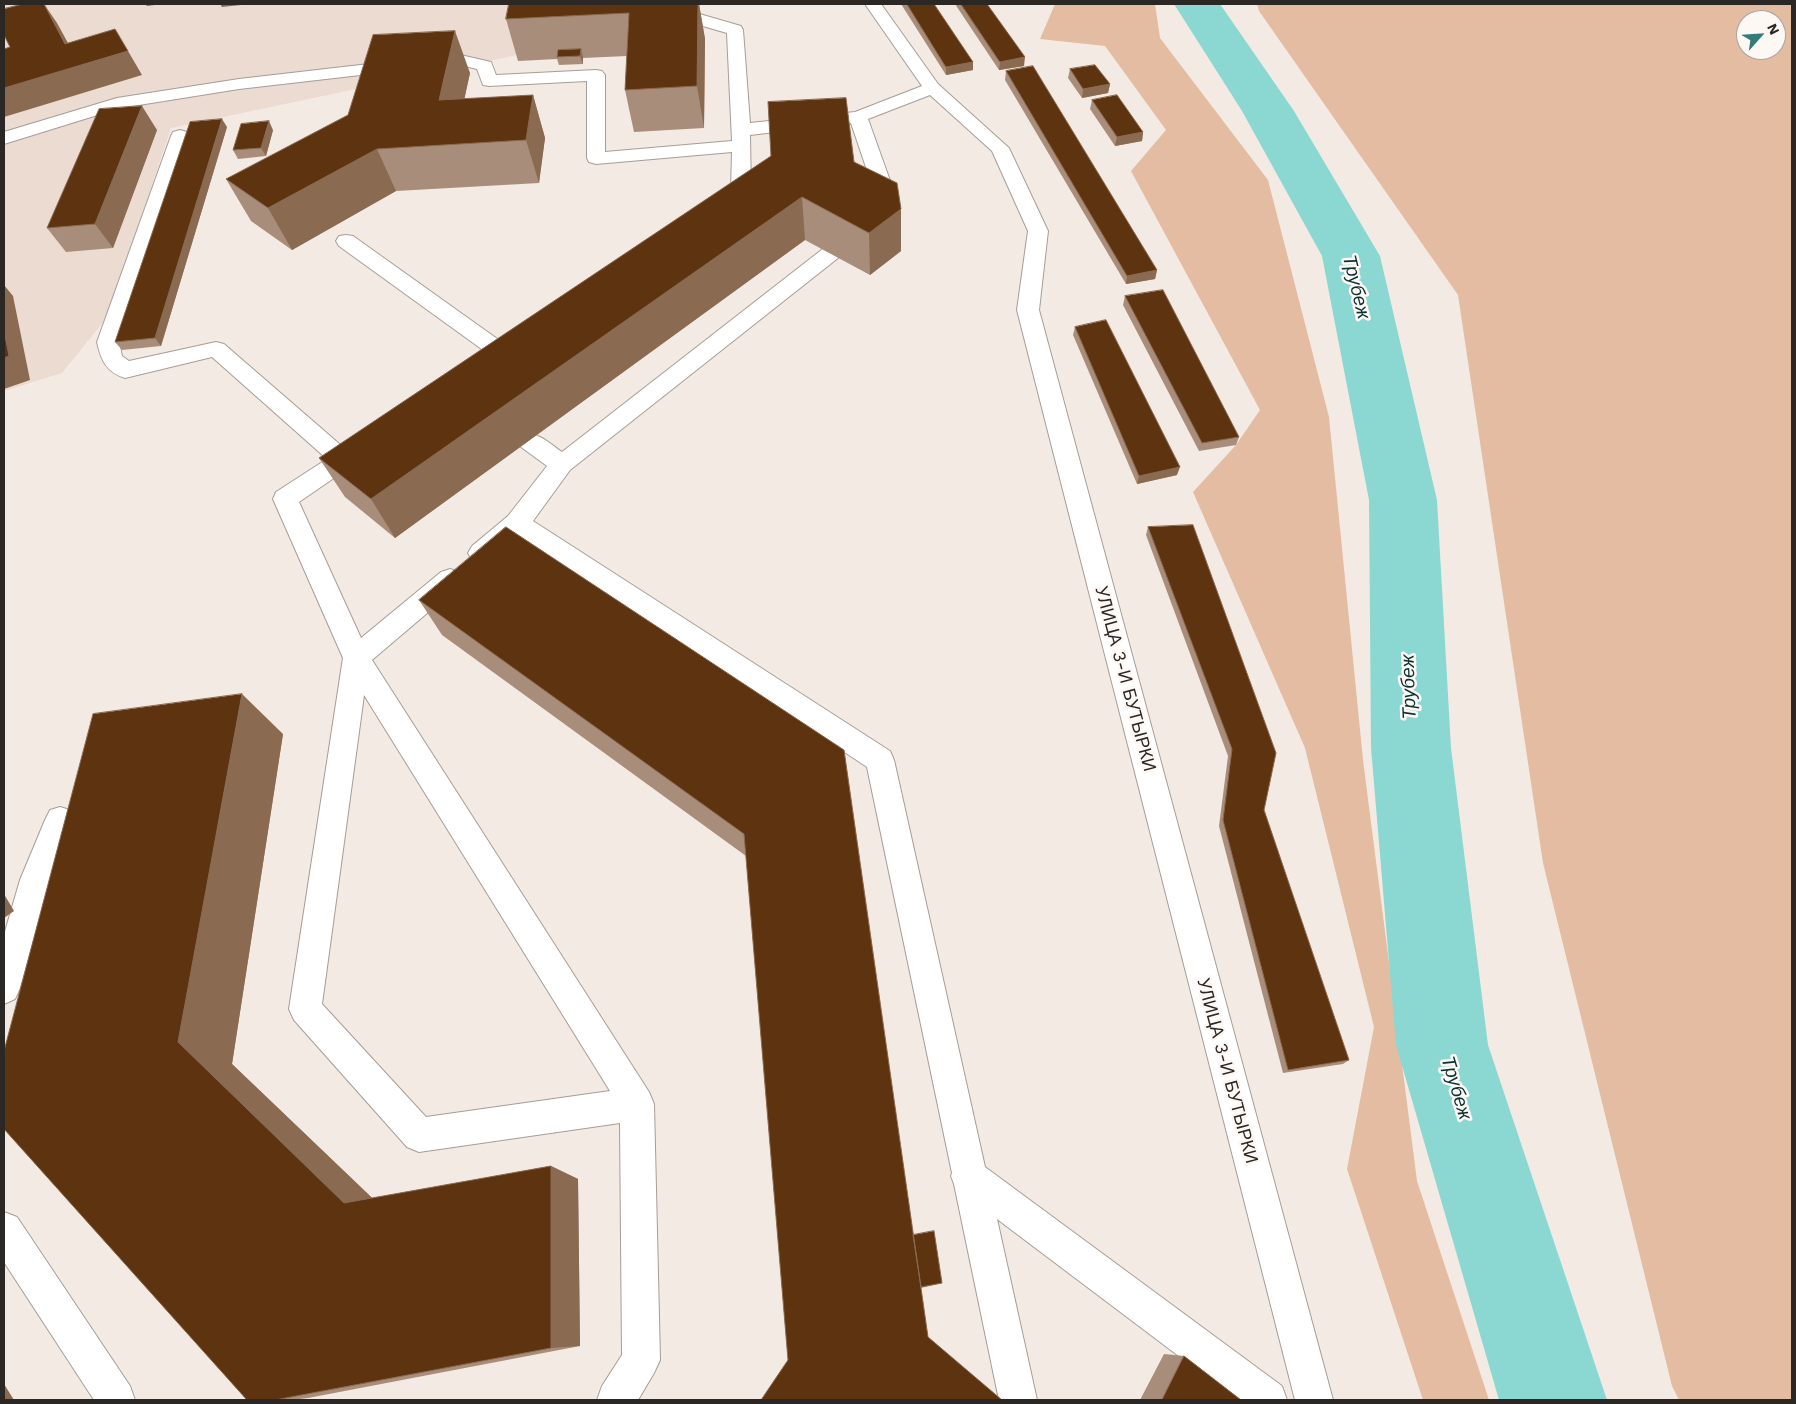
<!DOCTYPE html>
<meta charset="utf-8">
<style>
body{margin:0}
#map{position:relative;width:1796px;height:1404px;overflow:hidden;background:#f4eae4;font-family:"Work Sans",sans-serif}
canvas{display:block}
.frame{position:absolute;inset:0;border:5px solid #2a2724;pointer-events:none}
.north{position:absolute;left:1736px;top:10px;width:50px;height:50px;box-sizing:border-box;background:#fef8f5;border:1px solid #a9a4a1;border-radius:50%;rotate:64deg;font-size:14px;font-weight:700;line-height:20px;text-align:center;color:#2a2724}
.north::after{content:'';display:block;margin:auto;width:18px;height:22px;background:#347c78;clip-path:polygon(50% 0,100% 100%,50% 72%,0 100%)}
</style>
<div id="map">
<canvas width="1796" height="1404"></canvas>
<div class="frame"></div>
<div class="north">N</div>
</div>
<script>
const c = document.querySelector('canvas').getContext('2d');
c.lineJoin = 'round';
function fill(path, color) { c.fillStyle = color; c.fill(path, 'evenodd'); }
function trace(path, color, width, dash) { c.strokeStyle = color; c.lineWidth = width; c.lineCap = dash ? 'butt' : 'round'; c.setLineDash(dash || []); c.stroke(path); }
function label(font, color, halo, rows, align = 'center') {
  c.font = font + ' "Work Sans",sans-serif'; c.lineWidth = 5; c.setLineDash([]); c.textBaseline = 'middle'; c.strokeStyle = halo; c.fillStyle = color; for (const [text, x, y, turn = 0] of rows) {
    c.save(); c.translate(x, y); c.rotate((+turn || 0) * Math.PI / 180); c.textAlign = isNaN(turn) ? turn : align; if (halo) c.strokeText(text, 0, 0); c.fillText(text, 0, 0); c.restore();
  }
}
fill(new Path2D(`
 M4,4h536l1,46 -370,78 -62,187 -47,58 -58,18z`), '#ebdbd0');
fill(new Path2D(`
 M1055,4h100l5,34 108,142 61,237 34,343 54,421 72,219h-66l-76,-231 27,-142 -69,-279 -112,-256 43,-47 24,-35 -129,-239 35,-41 -61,-84 -65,-7z
 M1257,4h535v1396h-113l-7,-14 -129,-523 -85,-568 -199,-284zM1746,20h30v30h-30z`), '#e3bca2');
fill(new Path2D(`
 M1174,4h46l74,107 86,145 57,244 14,248 37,297 119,355h-108l-103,-355 -25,-297 -2,-248 -47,-244 -80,-145z`), '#8bd8d3');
const minor = new Path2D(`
 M680,4h16v9l45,13 2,4 7,93 105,-11 67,-26 -57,-82h16l57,80 71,64 39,83 -9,79 294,1090h-38l-278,-1090 11,-79 -36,-80 -62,-56 -62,24 30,84 -6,8 -7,2 -7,-2 -3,-4 3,-4 -27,-80 -101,12 1,57c-7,11 -22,19 -35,16l-3,-4 3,-4 15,-10 1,-38 -136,12 -7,-2 -2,-4v-77l-98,5 -6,-1 -6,-16 -21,-5 -217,25 -119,19 -116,36v-12l113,-34 122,-19 217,-25 35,8 5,13 100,-5 6,1 3,4v77l127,-11 -5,-108 -45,-13 -2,-4z
 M180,130l7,2 2,4 -70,206 3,14 7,5 87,-19 8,2 120,104 14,-7 8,3 4,6 -4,6 -67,46 62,136 80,-66 9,-3 9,3 4,7 -4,7 -87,74 277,432 5,12 6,256 -6,13 -16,27h-41l5,-14 20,-31 -2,-232 -201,29 -12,-5 -113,-127 -5,-11 54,-351 -70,-159 3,-7 51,-33 -115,-102 -87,21c-19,-6 -24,-18 -28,-36l74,-206 2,-4zM364,695l246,396 -184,26 -104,-113z
 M346,235l7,1 157,112 3,5 -3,5 -8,3 -8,-3 -155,-112 -3,-5 3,-5z
 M831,247l7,1 3,5 -3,5 -268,212 -37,51 357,230 4,9 91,407 297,219 5,14h-50l-240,-181 40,181h-38l-45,-216 -3,-8 1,-3 -85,-406 -349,-231c-14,12 -27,30 -46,24l-4,-7 4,-7 36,-30 39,-50 -26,-19 -4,-6 4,-6c16,-5 28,8 41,17l262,-204z
 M60,807l10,3 5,10 -25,60 -30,108 -5,11 -11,5v-69l16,-55 25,-60 5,-10z
 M4,1212l13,5 113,169 5,14h-41l-90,-138z`);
trace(minor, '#a69d97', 2);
fill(minor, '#fff');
fill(new Path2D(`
 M509,4h190l6,35 -1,89 -70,4 -9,-42 2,-34 -44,2v6l-24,1 -2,-6 -39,2 -12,-42z
 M901,4h33l39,66 -27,5z
 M955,4h32l37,62 -25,4z
 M1070,69l40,15 -2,9 -26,5 -14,-20z
 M1006,71l151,199 -2,9 -29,5 -121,-204z
 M470,73l-6,26 69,-4 12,43 -6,45 -143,8 -104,59 -41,-29 -25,-42z
 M1092,100l51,32 -1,9 -27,5 -25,-37z
 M227,127l-66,219 -39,4 -7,-8z
 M157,130l-44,118 -47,4 -19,-24z
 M273,130l-7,26 -28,3 -5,-9z
 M854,162l47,47v42l-31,24 -65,-35 -410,298 -50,-41 -26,-39z
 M1125,296l114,141 -3,8 -37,6 -76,-146z
 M1075,327l102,148 -40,9 -64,-149z
 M1148,527l116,283 85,250 -6,4 -60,9 -64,-247 9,-70 -82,-221z
 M419,600l425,150 69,485 29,48 -21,5 7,49 -140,23 -42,-504 -304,-221z
 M283,734l-51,330 140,134 179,-32 27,13 2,167 -272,52 -17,2h-44l-243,-271z
 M1164,1354l20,2 57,44h-101z`), '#a88e7a');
fill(new Path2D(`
 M44,4l13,19 23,42 48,-14 14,24 -138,42v-29l61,-44z
 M145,4h18l-16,2z
 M220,4h30l-28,3z
 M698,4h1l6,35 -1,89 -7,-42z
 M455,31l15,42 -15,70 -16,-43z
 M581,49l2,9v6l-3,-8z
 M1025,57l-1,9 -25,4 1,-8z
 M973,62v8l-27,5v-8z
 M1110,84l-2,9 -26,5 1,-9z
 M533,95l12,43 -6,45 -13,-43z
 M142,106l15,24 -44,118 -18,-24z
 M222,119l5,8 -66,219 -6,-8z
 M269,121l4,9 -7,26 -5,-8z
 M1143,132l-1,9 -27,5 2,-9z
 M377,149l19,42 -104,59 -24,-42z
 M802,197l3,43 -410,298 -24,-39z
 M901,209v42l-31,24 -1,-42z
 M1157,270l-2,9 -29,5 1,-8z
 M4,285l9,11 17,84 -26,9z
 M1180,467l-3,8 -40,9 2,-8z
 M242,694l41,40 -51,330 156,149 -44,-10 -166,-161z
 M4,894l10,17 -10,7z
 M551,1166l27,13 2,167 -29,2z
 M4,1384l10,16h-10z`), '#8a6a50');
const building = new Path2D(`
 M23,4h21l21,40 50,-15 13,22 -124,37v-39l6,-2 -6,-12v-26z
 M509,4h189l-1,82 -72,4 4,-77 -123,6z
 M907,4h27l39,58 -27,5z
 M961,4h26l38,53 -25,5z
 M455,31l-16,69 94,-5 -7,45 -149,9 -109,59 -42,-29 122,-64 25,-80z
 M581,49l-1,7 -23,1 1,-7z
 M1095,65l15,19 -27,5 -13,-20z
 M1033,66l124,204 -30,6 -121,-205z
 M1117,95l26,37 -26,5 -25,-37z
 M846,98l8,64 43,21 4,26 -32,24 -67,-36 -431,302 -52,-41 452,-302 -3,-54z
 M142,106l-47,118 -48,4 52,-119z
 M222,119l-67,219 -40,4 75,-220z
 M269,121l-8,27 -28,2 8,-26z
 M1163,290l76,147 -37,6 -77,-147z
 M1106,320l74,147 -41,9 -64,-149z
 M4,331l5,25 -5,2z
 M1193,525l83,228 -12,57 85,250 -61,10 -65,-250 9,-71 -84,-222z
 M506,527l338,223 84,587 74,63h-241l27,-40 -44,-526 -325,-234z
 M242,694l-64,348 166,161 207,-37v182l-276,52h-28l-243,-271v-78l89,-337z
 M934,1231l8,52 -21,4 -8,-52z
 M1184,1356l57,44h-79z`);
fill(building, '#5d3310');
trace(building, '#8a6a50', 1);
label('18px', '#2a2724', '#fef8f5', [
 ["УЛИЦА 3-И БУТЫРКИ",1125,679,75],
 ["УЛИЦА 3-И БУТЫРКИ",1227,1071,75]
]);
label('italic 19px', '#0a312f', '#fef8f5', [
 ["Трубеж",1356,287,76],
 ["Трубеж",1409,687,-92],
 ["Трубеж",1456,1088,73]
]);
</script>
